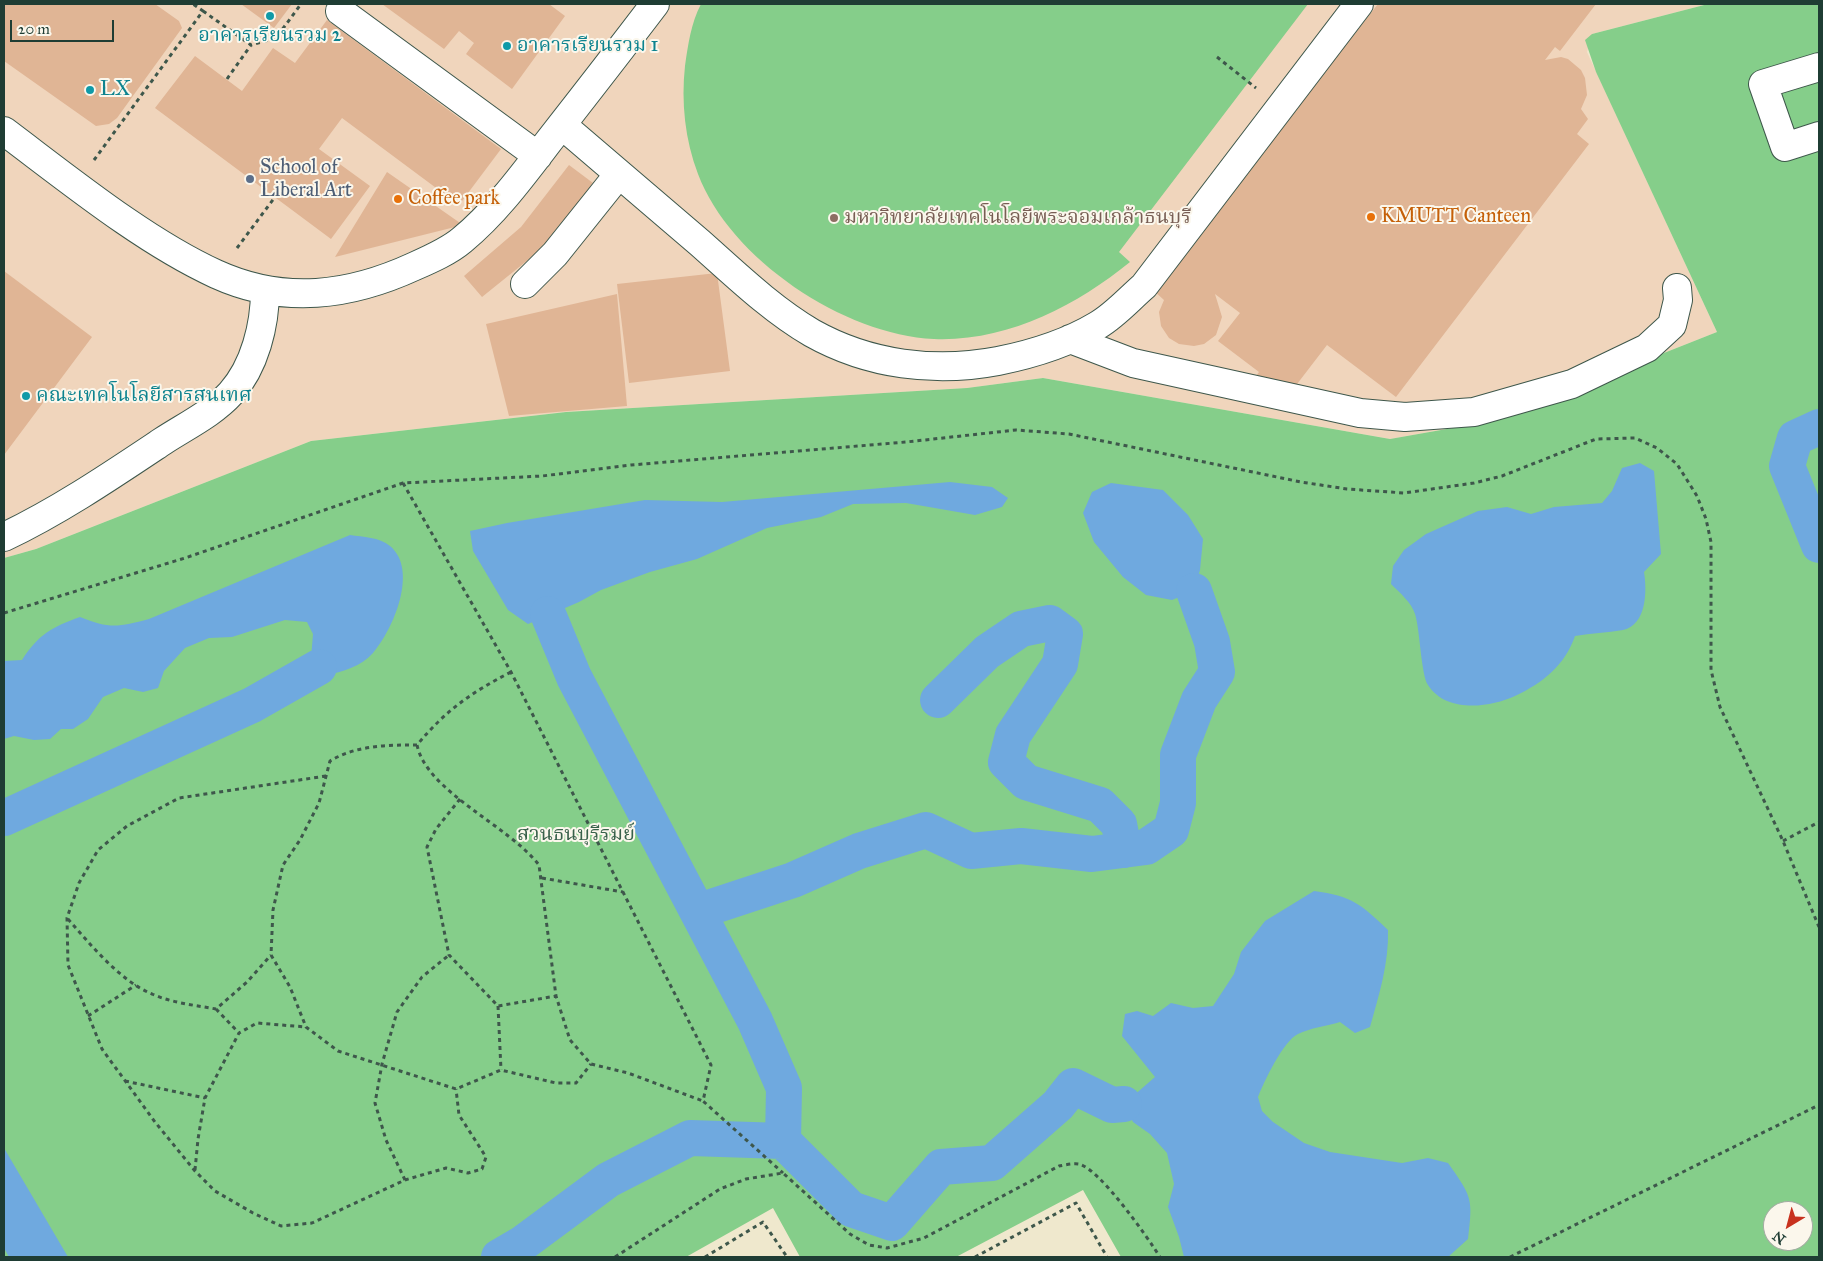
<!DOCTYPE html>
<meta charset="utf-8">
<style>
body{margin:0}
#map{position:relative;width:1823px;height:1261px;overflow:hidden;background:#efe8cd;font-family:"IM FELL Great Primer",serif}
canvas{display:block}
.frame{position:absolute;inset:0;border:5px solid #1f3d34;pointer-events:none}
.north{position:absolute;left:1763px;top:1201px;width:50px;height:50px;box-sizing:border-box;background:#fbf7ec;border:1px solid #a3ada2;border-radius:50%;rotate:217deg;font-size:14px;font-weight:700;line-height:20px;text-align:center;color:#1f3d34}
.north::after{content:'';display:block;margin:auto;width:18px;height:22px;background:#c8321e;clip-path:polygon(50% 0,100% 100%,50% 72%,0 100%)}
.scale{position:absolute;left:10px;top:20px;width:104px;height:22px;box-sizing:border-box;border:2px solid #1f3d34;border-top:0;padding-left:6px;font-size:15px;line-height:18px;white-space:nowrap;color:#1f3d34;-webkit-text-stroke:4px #fbf7ec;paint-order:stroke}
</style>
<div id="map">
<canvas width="1823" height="1261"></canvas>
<div class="frame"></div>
<div class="north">N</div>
<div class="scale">20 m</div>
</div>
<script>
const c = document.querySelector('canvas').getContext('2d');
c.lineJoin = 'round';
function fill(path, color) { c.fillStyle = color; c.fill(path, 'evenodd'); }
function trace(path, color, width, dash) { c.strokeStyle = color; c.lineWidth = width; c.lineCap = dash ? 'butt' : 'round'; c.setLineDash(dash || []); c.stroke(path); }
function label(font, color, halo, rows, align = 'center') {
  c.font = font + ' "IM FELL Great Primer","Noto Serif Thai",serif'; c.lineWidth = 4; c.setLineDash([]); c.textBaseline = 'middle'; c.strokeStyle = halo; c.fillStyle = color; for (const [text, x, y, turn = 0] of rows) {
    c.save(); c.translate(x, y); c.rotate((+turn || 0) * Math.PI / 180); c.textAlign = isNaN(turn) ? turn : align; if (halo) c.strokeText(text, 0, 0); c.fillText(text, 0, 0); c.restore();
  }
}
fill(new Path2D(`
 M4,4h1704l-116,30 -5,18 130,280 -225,89 -102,18 -347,-61 -76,10 -401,24 -255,29 -275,108 -32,9z`), '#f0d5bc');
fill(new Path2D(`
 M701,4h607l-189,248 11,10c-54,44 -124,80 -196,77 -90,-4 -204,-80 -236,-165 -13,-34 -17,-72 -13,-108 3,-21 6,-43 16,-62z
 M1708,4h111v1253h-698l-38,-67 -127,67h-156l-27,-49 -87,49h-682v-699l32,-9 275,-108 255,-29 401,-24 76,-10 347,61 102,-18 225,-89 -121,-260 -11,-32 7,-6zM1773,1211h30v30h-30z`), '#85ce8a');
fill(new Path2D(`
 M1640,463l14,8 7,83 -17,18c3,18 3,53 -21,58 -16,3 -32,3 -48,6 -10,29 -32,47 -60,60 -26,12 -69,17 -87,-11 -7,-10 -8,-56 -13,-71 -3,-11 -16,-22 -24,-30l2,-18 11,-16 22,-16 52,-23 29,-4 24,7 23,-7 48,-4 10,-12 10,-23z
 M950,482l42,5 16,11 -6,9 -27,8 -69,-12 -53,1 -32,13 -54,11 -70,31 -47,13 -49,18 -22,12 -51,22 -20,-14 -35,-59 -3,-20 37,-8 138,-23 77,2z
 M1111,483l52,7 25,25 15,24 -3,31 -6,21 -22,9 -26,-5 -23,-18 -29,-35 -11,-29 9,-21z
 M350,535c13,2 29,2 40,11 29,24 3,84 -17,107 -11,13 -31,19 -47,22l-15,-17 2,-24 -6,-12 -22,-2 -53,17 -23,1 -24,10 -21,23 -6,17 -15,4 -19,-4 -21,9 -15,22 -15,10h-12l-11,10 -16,1 -20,-4 -10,3v-78l18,-1c17,-26 30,-33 58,-43 29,12 39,10 69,2z
 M1314,891c38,5 47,13 74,39 1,33 -9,65 -18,97l-15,6 -15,-11c-13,4 -30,6 -42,12 -15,7 -34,48 -40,63l4,14 11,11 31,21 26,9 72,11 26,-5 20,5c24,34 25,35 20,76l-20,18h-264l-5,-20 -11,-30 6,-23 -7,-31 -17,-19 -17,-12 -9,-18 31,-27 -33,-41 3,-22 12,-3 16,5 18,-13 22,5 20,-2 21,-32 7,-22 24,-31z
 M4,1148l64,109h-59l-5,-9z`), '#6fa9df');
trace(new Path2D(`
 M1819,427l-24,11 -8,28 32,79
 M548,614l26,63 181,344 29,67 -1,53
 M938,700l49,-48 34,-23 29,-6 15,11 -5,30 -47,71 -7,27 20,20 74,23 19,19 5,26
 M4,818l248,-113 67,-38
 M699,911l94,-31 66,-29 67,-21 45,21 50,-5 71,8 54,-7 25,-17 7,-27v-48l21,-55 18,-28 -5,-30 -18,-51
 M499,1257l24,-14 85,-63 82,-42 93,3 68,68 41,14 49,-56 51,-4 66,-58 15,-19 39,19 12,-1`), '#6fa9df', 36);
fill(new Path2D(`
 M4,4h151l24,17 3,7 -65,90 -8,6 -13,2 -92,-65z
 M241,4h51l-18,24z
 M382,4h167l16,12 -53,73 -46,-35 8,-11 -15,-12 -15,18z
 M1378,4h218l-36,47 -5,-4 -10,13 16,-3 7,2 13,11 4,8 2,17 -6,14 7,10 -11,15 12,10 -193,253 -69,-52 -33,43 -38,-12 3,-4 -41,-31 22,-28 -25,-19 7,23 -6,18 -12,9 -10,2 -15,-2 -10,-6 -8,-12 -2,-14 5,-12 -11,-10z
 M327,20l174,129 -42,56 -117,-87 -23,31 51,37 -39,53 -176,-131 40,-52 47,35 31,-43 22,15z
 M569,165l24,18 -49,64 -62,50 -18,-21 57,-49z
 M387,172l76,53 -128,32z
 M4,271l88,66 -88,118z
 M717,273l13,98 -101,12 -12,-99z
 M617,294l10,112 -118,10 -23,-92z`), '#e0b595');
const minor = new Path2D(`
 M340,11l198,145
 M1819,67l-56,17 22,63 34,-11
 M562,125c46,39 92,79 138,118 35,31 71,66 112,90 57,32 123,40 186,28 35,-7 70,-18 100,-36 17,-10 31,-26 46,-39l215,-282
 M4,131c64,48 140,110 212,143 68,31 134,22 199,-8 16,-7 34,-15 47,-26 33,-27 61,-65 87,-99 36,-46 71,-91 106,-137
 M525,284l30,-30 64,-80
 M1070,339l63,24 227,50 45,4 69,-5 98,-28 75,-36 25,-23 6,-25 -1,-12
 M4,537c55,-26 108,-62 159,-96 23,-15 50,-28 68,-48 24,-27 34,-68 34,-103`);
trace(minor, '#3e574b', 30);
trace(new Path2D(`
 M203,11l48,34 25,-7 25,-34
 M1217,57l39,31
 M227,79l24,-34
 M94,160l109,-149 -10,-7
 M237,248l38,-51
 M403,483l108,189 200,393 -8,36 80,72
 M4,613l181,-55 218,-75 139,-7 89,-11 275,-23 110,-12 53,4 232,48 46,7 57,4 70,-10 28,-7 94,-37 39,-1 22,10 20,16 20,32 9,23 5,23v128l9,37 63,134 36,86
 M511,672c-39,20 -65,38 -94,73 10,47 91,80 122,120l17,131 14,44 21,24 37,9 75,28
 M417,745c-30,0 -60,0 -87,16l-11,42 -19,37 -17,25 -10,45 -2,45 19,32 16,40 32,24 118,38 45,-19 55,13h20l15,-19
 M326,776l-147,22 -52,28 -29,24 -19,33 -12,35 1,47 34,84 53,73 40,49 20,20 38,22 28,13 31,-3 93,-43 41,-12 22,5 14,-4 4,-12 -27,-42 -3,-26
 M460,799l-24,30 -9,18 22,108 49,51 58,-10
 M1783,841l36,-19
 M542,878l81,14
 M68,919c22,25 52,62 84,75 20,9 42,11 64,15l31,-27 24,-27
 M498,1006l3,64
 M216,1009l23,24
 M88,1016l48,-31
 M125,1081l80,17
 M195,1170l3,-31 7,-41 34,-65 18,-10 49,4
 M405,1180l-19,-40 -11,-37 7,-39 15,-52 25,-35 27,-22
 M615,1257l105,-68 26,-10 37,-6 67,61 19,11 18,3 37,-10 135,-72c6,-1 14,-3 20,-2 21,5 69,74 81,93
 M705,1257l58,-35 24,35
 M975,1257l101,-54 31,54
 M1510,1257l309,-152`), '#3e574b', 3, [4, 4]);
trace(minor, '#fff', 28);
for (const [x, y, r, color] of [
 [270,16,5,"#0f9aa8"],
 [507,46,5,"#0f9aa8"],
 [90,90,5,"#0f9aa8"],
 [250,179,5,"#5c6f8a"],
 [398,199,5,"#e8710a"],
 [1371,217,5,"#e8710a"],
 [834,218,5,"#8d6e63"],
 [26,396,5,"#0f9aa8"]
]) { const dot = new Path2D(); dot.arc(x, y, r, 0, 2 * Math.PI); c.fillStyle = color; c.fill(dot); trace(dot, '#fbf7ec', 2); }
label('20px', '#0d838f', '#fbf7ec', [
 ["อาคารเรียนรวม 2",270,36,"center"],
 ["อาคารเรียนรวม 1",517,46],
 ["LX",100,90],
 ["คณะเทคโนโลยีสารสนเทศ",36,396]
], 'left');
label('20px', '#4e5e75', '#fbf7ec', [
 ["School of",260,168],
 ["Liberal Art",260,191]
], 'left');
label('20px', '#c56008', '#fbf7ec', [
 ["Coffee park",408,199],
 ["KMUTT Canteen",1381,217]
], 'left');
label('20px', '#785e54', '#fbf7ec', [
 ["มหาวิทยาลัยเทคโนโลยีพระจอมเกล้าธนบุรี",844,218]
], 'left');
label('20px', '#38614a', '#fbf7ec', [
 ["สวนธนบุรีรมย์",576,835]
]);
</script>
